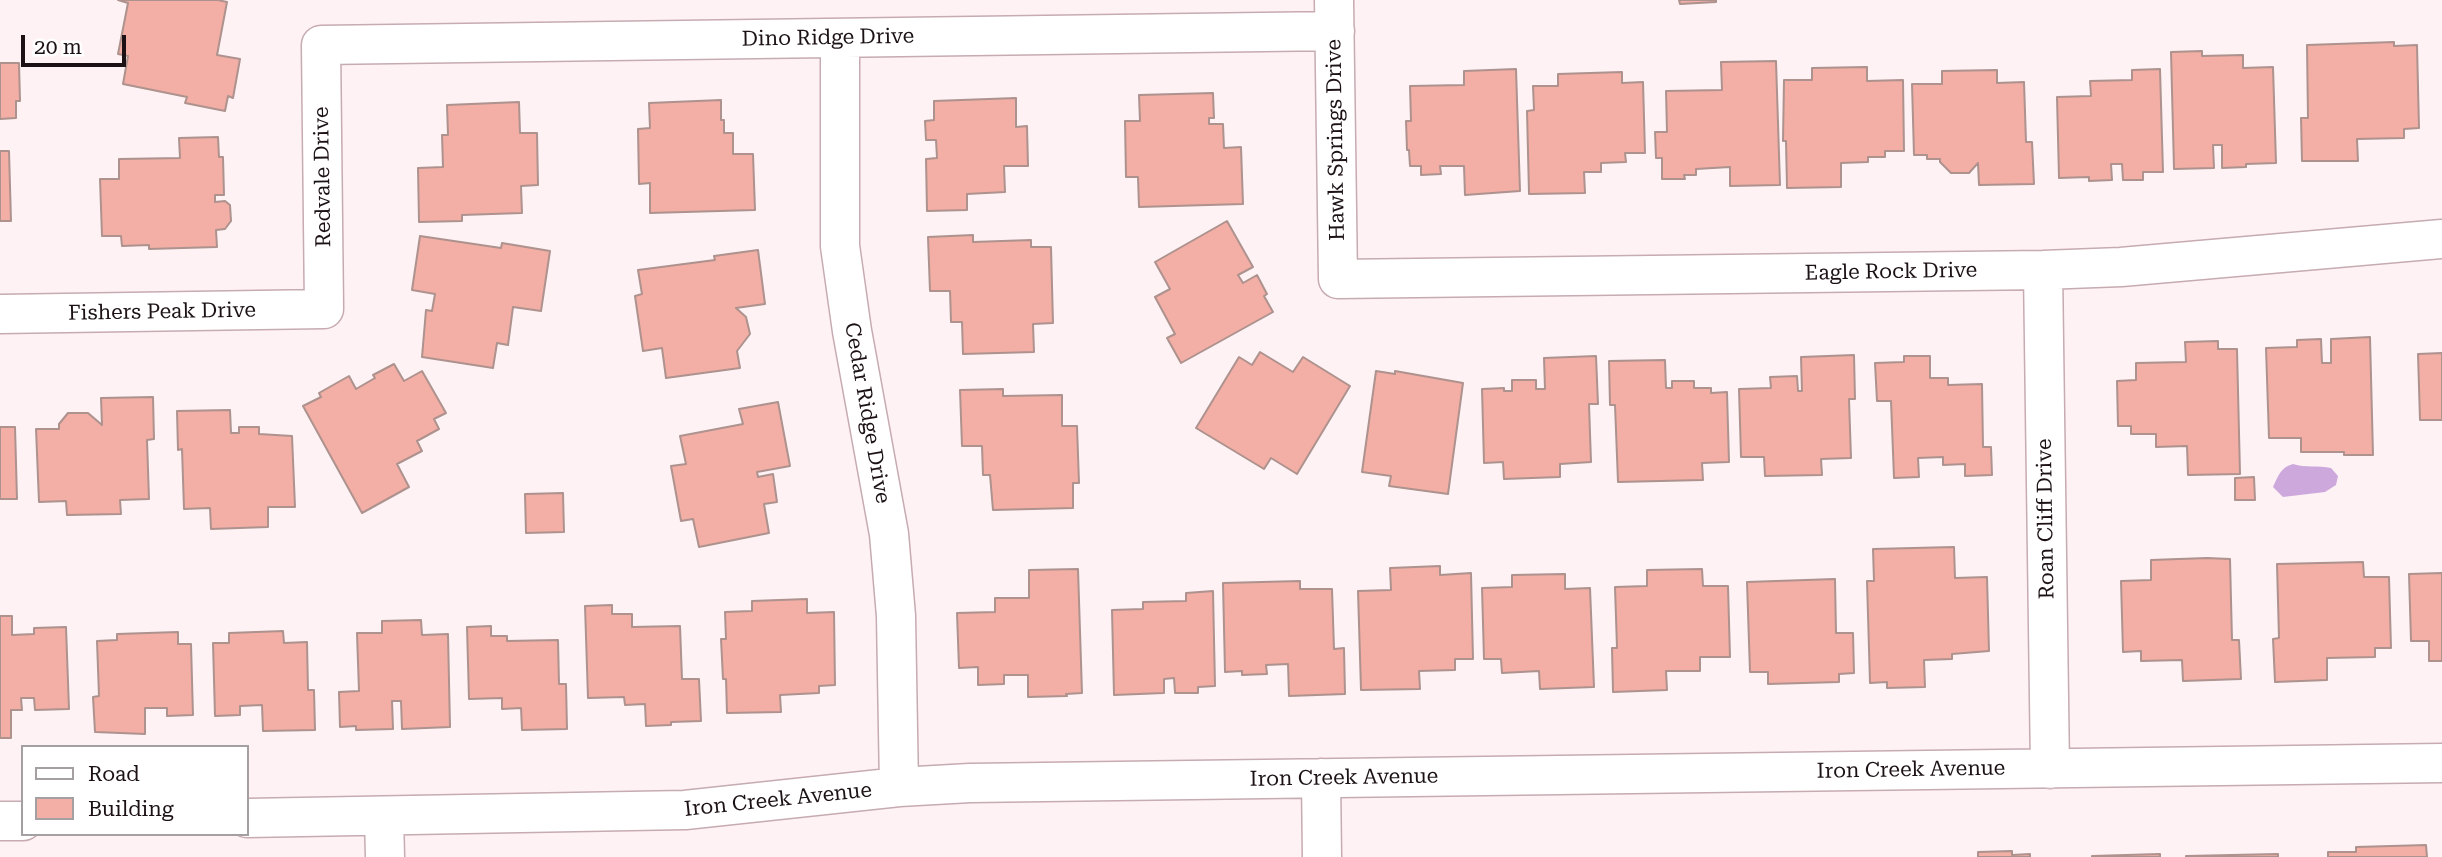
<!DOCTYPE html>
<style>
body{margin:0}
#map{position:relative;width:2442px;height:857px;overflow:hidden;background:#fef2f5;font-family:"Roboto Serif",serif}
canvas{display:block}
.legend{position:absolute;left:21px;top:745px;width:228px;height:91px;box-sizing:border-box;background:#fff;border:2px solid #a4a0a1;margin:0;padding:9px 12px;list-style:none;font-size:21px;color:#1c1215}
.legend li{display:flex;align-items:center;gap:14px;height:35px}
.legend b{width:35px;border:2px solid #a4a0a1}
.scale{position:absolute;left:21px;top:35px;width:105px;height:32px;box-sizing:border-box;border:4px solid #1c1215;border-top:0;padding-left:9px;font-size:21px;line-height:24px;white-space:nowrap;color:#1c1215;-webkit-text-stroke:5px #fff;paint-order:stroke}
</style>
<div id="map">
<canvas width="2442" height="857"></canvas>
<ul class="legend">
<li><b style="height:9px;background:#fff"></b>Road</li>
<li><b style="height:19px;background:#f3aea5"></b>Building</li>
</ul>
<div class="scale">20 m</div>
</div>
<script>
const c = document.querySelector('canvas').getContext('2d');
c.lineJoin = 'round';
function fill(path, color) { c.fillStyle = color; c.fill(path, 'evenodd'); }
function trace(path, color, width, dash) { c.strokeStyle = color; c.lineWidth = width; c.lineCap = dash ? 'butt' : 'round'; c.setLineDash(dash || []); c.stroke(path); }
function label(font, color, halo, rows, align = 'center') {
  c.font = font + ' "Roboto Serif",serif'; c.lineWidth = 7; c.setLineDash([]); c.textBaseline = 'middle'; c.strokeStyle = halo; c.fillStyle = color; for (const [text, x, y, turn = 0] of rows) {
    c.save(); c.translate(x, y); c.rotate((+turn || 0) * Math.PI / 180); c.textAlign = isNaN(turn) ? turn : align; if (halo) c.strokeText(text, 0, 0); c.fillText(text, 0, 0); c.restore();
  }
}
fill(new Path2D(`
 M2293,464c13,4 25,1 38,4l7,8 -2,9 -11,7 -42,5 -10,-10c5,-11 8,-20 20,-23z`), '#cda8dd');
const building = new Path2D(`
 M118,0h100l9,2 -10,53 23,4 -7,39 -5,-2 -3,15 -40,-8 2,-6 -64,-13 5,-28 -10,-2 10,-51z
 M1679,0h37v2l-36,2z
 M2394,42v4l23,-1 2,83 -15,1v9l-47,1 1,22h-56l-1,-43h7l-1,-73z
 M2202,51v5l41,-1v13l30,-1 3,96 -30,1v3l-24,1v-23h-9l1,23 -40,1 -3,-117z
 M1776,61l4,124 -50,1v-19l-34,2v6h-12l1,4h-23v-21h-6l-1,-26h12l-1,-41 56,-1 -1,-28z
 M0,63h19l1,38h-4v17l-16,1z
 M1867,67v14l36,-1 1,71h-19v6h-17v5l-27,1v24l-54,1 -1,-47h-3l1,-61h28v-12z
 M1516,69l4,122 -55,4 -1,-29h-24l1,8 -20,1v-9h-11l-1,-16h-2l-1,-29h5l-1,-35 54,-1v-14z
 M2160,69l3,103h-20v8h-20l-1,-16h-11l1,16 -23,1v-4l-30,1 -2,-81 34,-1 -1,-15 42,-1v-10z
 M1997,70v13l27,-1 2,60h6l2,42 -55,1 -1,-22 -9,10h-18l-11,-11v-3h-13v-4h-13l-2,-71h30v-13z
 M1622,72v11l21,-1 2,71h-20l1,9 -25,1v9h-17l1,21 -56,1 -2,-83 7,-1 -1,-24h25v-12z
 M1213,93l1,25h-5v6h14l1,24 17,-1 2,57 -104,3 -1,-30h-12l-1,-56h15l-1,-26z
 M1016,98v29l11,-1 1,40h-24l1,26 -38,2v16l-40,1 -1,-52 11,-1 -1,-18h-10l-1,-19 9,-1v-19z
 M721,100v20h3v13h9v21h20l2,56 -105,3v-30l-11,1 -1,-55 12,-1 -1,-25z
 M519,102l1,31h17l1,52 -17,1 1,27 -60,2v6l-43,1 -1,-54 25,-1 -1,-32h6l-1,-30z
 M218,137l1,20h4l1,38h-9v7l10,-1 5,4 1,16 -6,8 -9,1 1,17 -68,2v-4l-27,1 -1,-10h-19l-2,-57h19v-20l61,-1 -1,-20z
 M0,151h9l2,70h-11z
 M1227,221l26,46 -15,8 5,8 14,-8 10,19 -3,2 9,16 -92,51 -14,-25 8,-4 -20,-37 15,-8 -15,-27z
 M973,235v7l58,-2v7h20l2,76 -20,1 1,28 -71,2 -1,-32h-11l-1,-31h-20l-2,-54z
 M420,236l81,12 1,-5 48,8 -9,60 -28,-4 -5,38 -11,-2 -4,25 -71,-11 4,-47 6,1 3,-17 -23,-4z
 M758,250l7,54 -29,4 10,9 4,17 -13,17 3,17 -74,10 -4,-30 -19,3 -8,-55 7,-2 -4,-24 77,-10 -1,-4z
 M2370,337l3,118h-29v-3h-43v-14h-32l-3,-90 31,-1v-7l24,-1 1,24h9v-24z
 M2218,341v8h19l3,125 -52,1 -1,-29 -31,1v-13h-25v-8h-13l-1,-45 19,-1v-17l50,-1 -1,-20z
 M1260,352l33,20 10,-15 47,29 -53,88 -26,-16 -7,11 -68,-41 43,-71 13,8z
 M2442,353v67h-22l-2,-66z
 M1854,355l1,44h-6l2,59 -30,1 1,16 -57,1 -1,-19h-23l-2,-68 32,-1 -1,-11 27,-1 1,15h4l-1,-34z
 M1596,356l2,48h-9l2,58 -31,2v13l-56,2 -1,-17 -19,1 -2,-74 22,-1v3h8v-11h24v9h9l-1,-31z
 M1904,356h26v22h18v7l34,-1 1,63h8l1,28 -27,1v-12l-22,1v-8l-25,1 1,19 -25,1 -3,-77h-14l-2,-38 29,-1z
 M1665,360l1,28h6v-7h22v7h17v5l16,-1 2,70 -27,1 1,17 -85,2 -3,-77h-5l-1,-44z
 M394,364l10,17 18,-10 24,42 -12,6 5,10 -22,12 5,10 -25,13 12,23 -47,26 -59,-107 18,-9 -2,-4 30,-17 7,13 19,-11 -2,-3z
 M1376,371l19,3v-3l68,12 -15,111 -59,-8 2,-10 -29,-4z
 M1003,389v7l59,-1v31h15l2,57h-6v25l-80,2 -3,-35h-7l-1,-29h-20l-2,-56z
 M153,397l1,42 -7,1 2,59 -29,1 1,14 -54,1 -1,-14 -27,1 -3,-73h23v-5l9,-11h20l14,12 -1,-27z
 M778,402l12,64 -33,6 1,5 15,-3 4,28 -13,2 5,29 -70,14 -6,-28 -12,2 -10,-55 15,-2 -6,-28 63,-12 -4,-15z
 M230,410l1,23h8v-6h20v7l33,2 3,71h-27v20l-57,2 -1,-21 -26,1 -2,-60 -4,1 -1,-39z
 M0,427h15l2,72h-17z
 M2254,477l1,23h-20v-22z
 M563,493l1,39 -38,1 -1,-39z
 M1954,547l1,31 32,-1 2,74 -37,3v5l-28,1 1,27 -38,1v-6l-17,1 -3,-102h7l-1,-32z
 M2207,558l23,1 2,81h7l2,39 -58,2 -1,-21 -41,1v-10l-18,1 -2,-71 30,-1v-20z
 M2363,562l1,15h25l2,71h-16v9l-48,1v22l-52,2 -2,-43 6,-1 -2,-74z
 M1440,566v9l31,-2 2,86h-18v11l-36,1 1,18 -59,1 -3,-99 33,-1 -1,-22z
 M1078,569l4,124 -16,1 1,2 -39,1v-22h-24v9l-26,1v-18l-19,1 -2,-55 38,-1v-14h34v-28z
 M1702,569l1,17h25l2,71h-30v14h-34l1,19 -54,2 -1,-44h5l-2,-61 32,-1v-16z
 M2442,573v88h-13v-20h-18l-2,-67z
 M1565,574v15l25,-1 4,99 -54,2 -1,-18 -37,2 -1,-14h-17l-2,-71 30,-1v-12z
 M1835,579l1,54h17l1,40 -15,1v8l-71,2v-12h-18l-3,-90z
 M1300,581v8h32l2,60 10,-1 1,46 -56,2 -1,-32 -22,1 1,9 -25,1v-4l-17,1 -2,-89z
 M1213,591l2,95 -17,1v6h-23l-1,-15 -10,1v14l-50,2 -2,-85 31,-1v-7l43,-1v-8z
 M807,599v14l27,-1 1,73 -16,1v7l-39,2 1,17 -54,1 -1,-34h-3l-2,-40h5l-1,-27 27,-1v-10z
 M612,605v9h20v13l48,-1 2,53h17l2,42 -30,1v3l-25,1 -1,-22 -20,1 -1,-8 -36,1 -3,-92z
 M0,616h12v19l22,-1v-6l32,-1 3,82 -34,1 -1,-12h-13l1,12h-11v28h-11z
 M421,620l1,15 26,-1 2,93 -48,2 -1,-28h-9l1,28 -37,1v-4l-16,1 -1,-35 20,-1 -2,-58h25v-12z
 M491,626v10h16v5l51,-1 1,44h7l1,45 -45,1 -1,-22 -19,1v-11l-33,1 -2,-72z
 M283,631l1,12 23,-1 1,48h6l1,40 -52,1 -1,-26 -22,1v9l-25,1 -2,-73h16v-10z
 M178,632v12h13l2,71 -26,1v-8h-22v26l-50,-2 -2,-35 6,-1 -2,-55 20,-1v-6z
 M2426,845l1,12h-99v-5h28v-5z
 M2012,851v4l18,-1v3h-52v-5z
 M2160,854v3h-68v-1z
 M2278,854v3h-92v-1z`);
fill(building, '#f3aea5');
trace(building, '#ad928e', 2);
const street = new Path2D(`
 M1334,0l4,279 705,-9 78,-3 321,-28
 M840,38v208l12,85 37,203 7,82 3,171
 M2043,270l7,499
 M0,314l324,-5 -3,-264 1014,-14
 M1321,778l1,79
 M384,816l1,41
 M247,818l438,-8 214,-23 71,-4 1472,-20
 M0,821h23`);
trace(street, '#c6abb1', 41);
trace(street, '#fff', 38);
label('21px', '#1c1215', '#fff', [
 ["Dino Ridge Drive",828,38,-1],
 ["Hawk Springs Drive",1336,140,-91],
 ["Redvale Drive",323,177,-91],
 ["Eagle Rock Drive",1891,272,-1],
 ["Fishers Peak Drive",162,312,-1],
 ["Cedar Ridge Drive",867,413,80],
 ["Roan Cliff Drive",2046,519,-91],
 ["Iron Creek Avenue",1911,770,-1],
 ["Iron Creek Avenue",1344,778,-1],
 ["Iron Creek Avenue",778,800,-6]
]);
</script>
